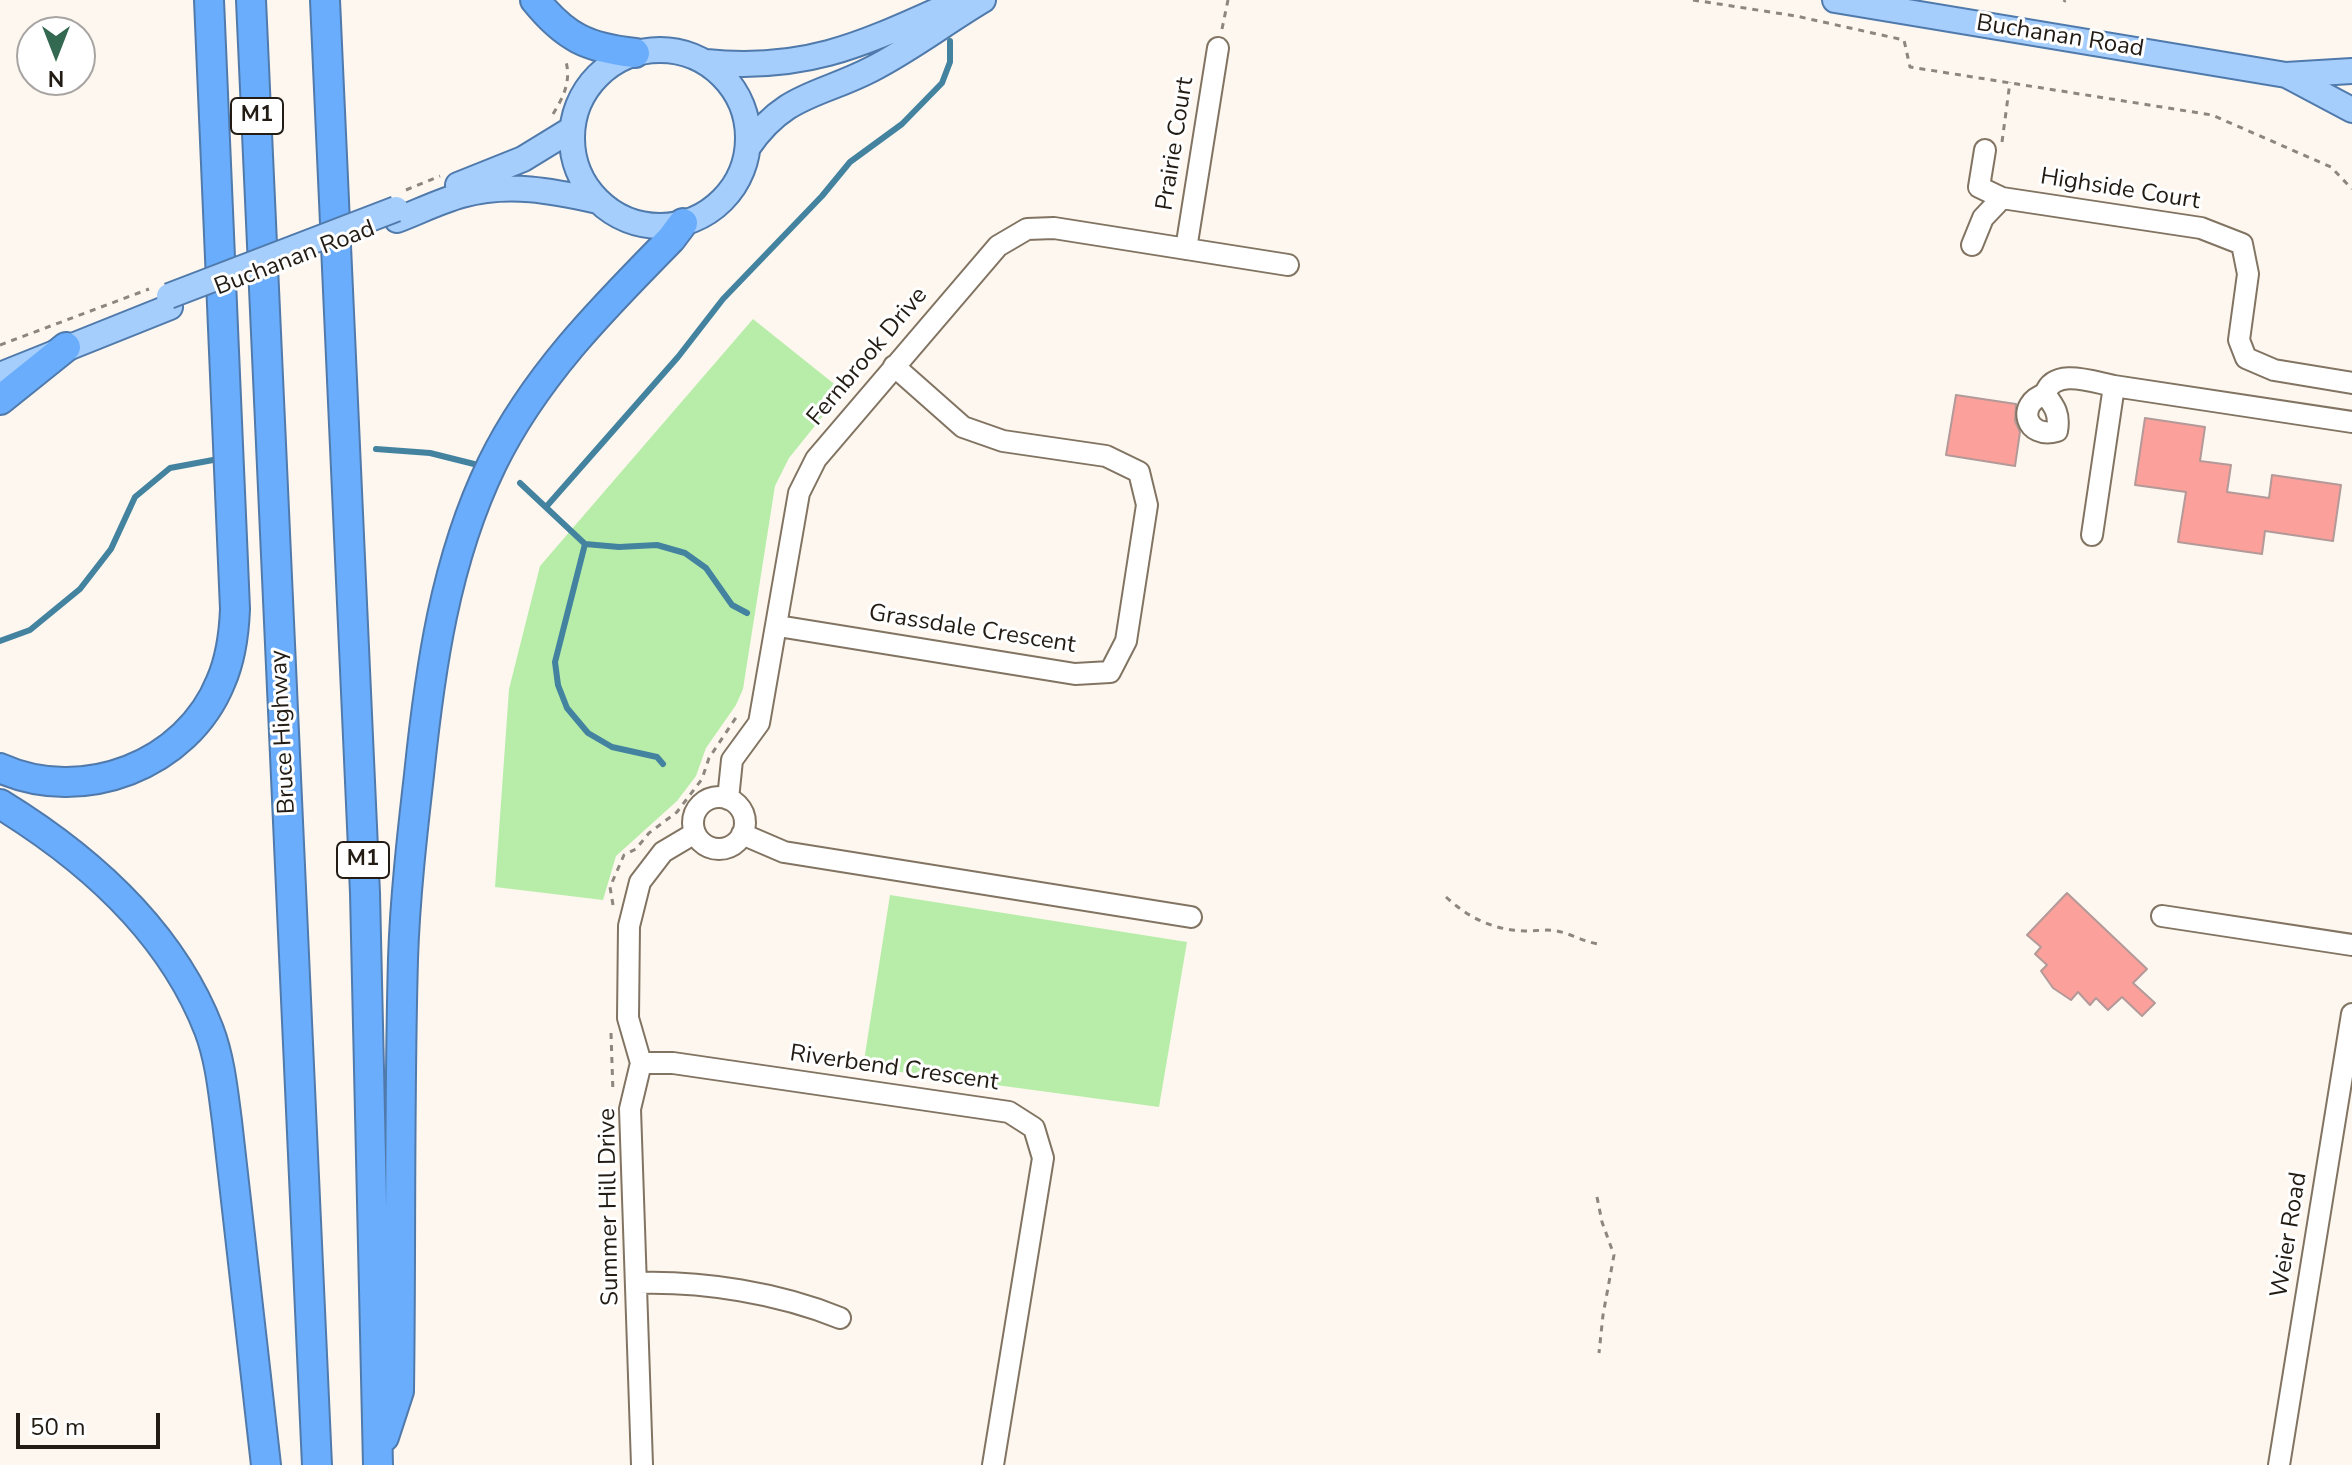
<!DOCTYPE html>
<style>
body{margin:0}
#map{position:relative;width:2352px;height:1465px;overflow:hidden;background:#fef7ef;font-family:"Nunito Sans",sans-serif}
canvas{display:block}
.north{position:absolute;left:16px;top:16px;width:80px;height:80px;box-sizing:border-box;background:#fff;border:2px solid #a7a4a1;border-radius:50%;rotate:180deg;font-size:22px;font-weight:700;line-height:32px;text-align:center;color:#221c15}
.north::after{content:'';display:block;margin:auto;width:28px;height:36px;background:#326950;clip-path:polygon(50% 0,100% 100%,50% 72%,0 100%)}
.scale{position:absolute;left:16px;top:1413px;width:144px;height:36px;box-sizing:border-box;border:4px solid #221c15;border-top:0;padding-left:10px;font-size:24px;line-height:28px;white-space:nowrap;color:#221c15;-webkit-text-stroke:6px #fff;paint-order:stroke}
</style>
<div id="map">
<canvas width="2352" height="1465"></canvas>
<div class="north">N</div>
<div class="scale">50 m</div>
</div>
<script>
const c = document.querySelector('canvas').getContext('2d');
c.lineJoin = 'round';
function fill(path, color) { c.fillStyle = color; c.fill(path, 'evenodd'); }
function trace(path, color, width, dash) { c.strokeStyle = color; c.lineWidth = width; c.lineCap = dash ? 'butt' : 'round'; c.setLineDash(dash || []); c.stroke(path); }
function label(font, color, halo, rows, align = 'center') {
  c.font = font + ' "Nunito Sans",sans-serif'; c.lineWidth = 6; c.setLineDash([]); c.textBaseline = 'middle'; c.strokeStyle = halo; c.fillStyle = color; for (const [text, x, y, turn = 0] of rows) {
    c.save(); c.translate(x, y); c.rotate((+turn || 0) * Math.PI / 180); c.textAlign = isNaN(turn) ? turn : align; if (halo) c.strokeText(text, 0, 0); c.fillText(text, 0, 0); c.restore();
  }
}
fill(new Path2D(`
 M753,319l90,72 -54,67 -14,28 -32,203 -7,16 -30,43 -10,28 -19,25 -61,55 -13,44 -108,-13 14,-198 31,-123z
 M890,895l297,47 -28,165 -296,-40z`), '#b8eda9');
trace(new Path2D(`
 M376,449l54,4 52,13
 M520,483l65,61 34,3 38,-2 28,8 21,15 26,37 15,8
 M546,507l132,-150 45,-58 99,-103 28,-34 52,-38 40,-41 8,-21v-21
 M585,544l-30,118 3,23 9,23 21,25 24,14 45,10 6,7
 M0,641l30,-11 50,-41 31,-40 24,-52 35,-29 43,-8`), '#4383a0', 6);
const building = new Path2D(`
 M1956,395l60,9 -1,17 5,11 -5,34 -69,-11z
 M2145,418l60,9 -5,34 31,4 -4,27 42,6 3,-23 69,10 -8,56 -68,-10 -3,23 -84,-12 8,-50 -51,-7z
 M2067,893l80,76 -14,14 22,20 -13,13 -20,-19 -14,13 -12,-12 -6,7 -12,-13 -7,8 -18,-12 -12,-17 6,-6 -12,-11 6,-7 -14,-12z`);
fill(building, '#fba09a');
trace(building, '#b39997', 2);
const minor = new Path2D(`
 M1985,150l-6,37 23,11
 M1972,245l11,-27 19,-20 199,30 41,16 6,30 -9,66 7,18 28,12 78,13
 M1186,249l32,-201
 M2045,394c10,13 15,20 12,37 -31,9 -42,-27 -12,-37 9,-27 48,-12 69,-8
 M2092,535l22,-149 238,36
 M778,626l297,48 35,-2 16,-31 21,-136 -8,-33 -33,-16 -103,-15 -40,-14 -69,-61
 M693 823a26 26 0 1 1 52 0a26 26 0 1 1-52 0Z
 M728,799l4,-39 27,-37 40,-230 17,-34 182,-213 29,-17 27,-1 234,37
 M742,834l42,18 407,65
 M2162,916l190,29
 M641,1063h32l336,49 25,16 9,30 -50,307
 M637,1283c66,-2 142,10 203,35
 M642,1465l-12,-356 11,-46 -13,-45 1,-92 11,-44 23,-30 32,-19
 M2279,1465l73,-451`);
const major = new Path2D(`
 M1835,0l451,75 66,-4
 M572 138a88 88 0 1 1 176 0a88 88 0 1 1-176 0Z
 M706,62c100,10 157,-18 246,-58
 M2288,76l64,34
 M748,147c37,-54 72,-51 124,-78 39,-20 74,-47 111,-69
 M458,185l65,-26 49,-30
 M397,220c21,-8 43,-19 65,-25 47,-13 90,-4 136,6
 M0,375l170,-68`);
const highway = new Path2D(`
 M251,0l66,1465
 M325,0l40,893 13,572
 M535,0c30,37 52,48 100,53
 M0,400l66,-53
 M0,768c82,37 187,-2 221,-87 10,-23 13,-47 14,-72l-26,-609
 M0,804c88,54 171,128 209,226 11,29 14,61 18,91l39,344
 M384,1437l15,-46c2,-144 0,-288 4,-432 2,-61 9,-123 16,-184 11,-106 26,-214 73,-311 43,-88 111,-156 179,-225l12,-16`);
trace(minor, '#827462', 24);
trace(major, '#507aab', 28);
trace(highway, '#507aab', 32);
trace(new Path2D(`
 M1693,0l103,16 108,24 6,27 302,48 119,52 21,22
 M2064,2l1,-2
 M1222,29l6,-29
 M553,114c11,-18 19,-34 12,-56
 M2002,142l8,-60
 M406,190l34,-14
 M0,345l149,-56
 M1446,897c23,21 47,33 79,34 11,0 22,-2 32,0 15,3 27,11 42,13
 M613,905l-3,-18 14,-32 12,-6 13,-16 28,-21 25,-33 7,-21 30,-45
 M611,1033l2,60
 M1597,1197l5,25 12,33 -11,60 -4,38`), '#8c867e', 3, [6, 6]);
trace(minor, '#fff', 20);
trace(major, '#a5cefd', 24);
trace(highway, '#69adfc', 28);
const majorBridge = new Path2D(`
 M169,296l227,-87`);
trace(majorBridge, '#507aab', 28, []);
trace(majorBridge, '#a5cefd', 24);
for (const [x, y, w] of [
 [257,116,52],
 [363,860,52]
]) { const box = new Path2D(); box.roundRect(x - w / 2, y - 18, w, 36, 6); c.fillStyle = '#fff'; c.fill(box); trace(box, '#221c15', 2); }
label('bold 22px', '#221c15', null, [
 ["M1",257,116],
 ["M1",363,860]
]);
label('24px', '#221c15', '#fff', [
 ["Buchanan Road",2060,37,9],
 ["Prairie Court",1176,144,-81],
 ["Highside Court",2120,190,9],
 ["Buchanan Road",295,259,-21],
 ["Fernbrook Drive",868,357,-50],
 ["Grassdale Crescent",972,630,9],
 ["Bruce Highway",284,732,-93],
 ["Riverbend Crescent",894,1069,8],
 ["Summer Hill Drive",610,1207,-91],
 ["Weier Road",2290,1235,-81]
]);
</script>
